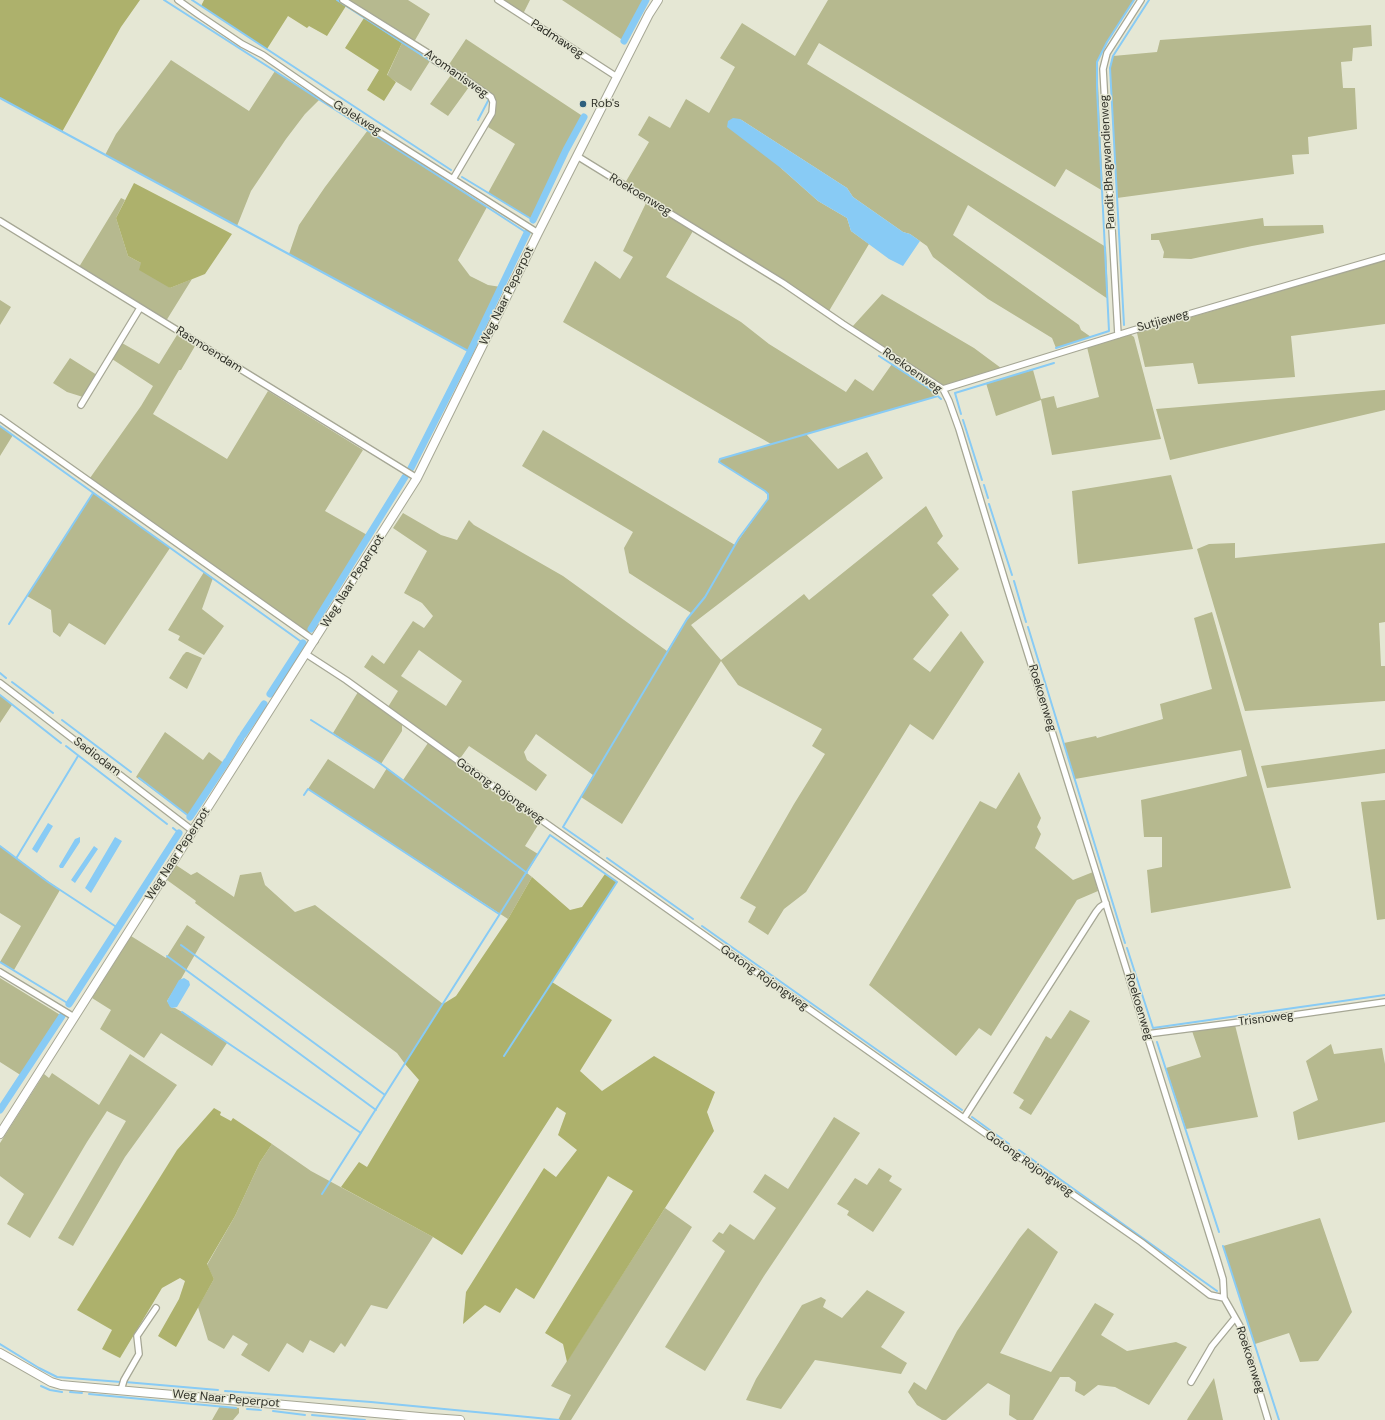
<!DOCTYPE html>
<style>
body{margin:0}
canvas{display:block;background:#e5e7d4}
</style>
<canvas width="1385" height="1420"></canvas>
<script>
const c = document.querySelector('canvas').getContext('2d');
c.lineJoin = 'round';
function fill(path, color) { c.fillStyle = color; c.fill(path, 'evenodd'); }
function trace(path, color, width, dash) { c.strokeStyle = color; c.lineWidth = width; c.lineCap = dash ? 'butt' : 'round'; c.setLineDash(dash || []); c.stroke(path); }
function label(font, color, halo, rows, align = 'center') {
  c.font = font + ' "DM Sans",sans-serif'; c.lineWidth = 3; c.setLineDash([]); c.textBaseline = 'middle'; c.strokeStyle = halo; c.fillStyle = color; for (const [text, x, y, turn = 0] of rows) {
    c.save(); c.translate(x, y); c.rotate((+turn || 0) * Math.PI / 180); c.textAlign = isNaN(turn) ? turn : align; if (halo) c.strokeText(text, 0, 0); c.fillText(text, 0, 0); c.restore();
  }
}
fill(new Path2D(`
 M347,0h61l22,14 -16,28z
 M502,0h28l-7,14z
 M562,0h84l-22,41z
 M828,0h306l-27,42 -10,20 6,129 -37,-22 -11,18 -236,-144 -12,21 299,183 2,52 -140,-94 -15,30 126,90 2,5 10,7 -35,11 -4,-10 -64,-39 -55,-42 -6,-11 -17,-12 -7,-2 -50,-35 -6,-9 -107,-69 42,50 36,32 29,17 4,13 18,13 -40,67 -46,-31 -158,-97 24,-41 -11,-7 11,-19 21,12 16,-29 23,14 26,-46 -15,-9 22,-35 53,33z
 M1371,25l1,21 -19,2 -1,13 -11,1 2,26h12l2,41 -49,8 1,17 -17,1 2,19 -177,24 -7,-130 3,-12 44,-4 3,-12z
 M466,39l118,78 -18,33 -33,70 -45,-27 27,-49 -27,-17 5,-12 2,-14 -47,-35z
 M402,43l28,18 -19,30 -24,-15z
 M171,60l78,51 26,-40 45,28 -15,15 -19,25 -35,52 -14,35 -132,-71 11,-21z
 M451,75l18,12 -21,29 -18,-12z
 M368,130l119,77 -29,53 12,16 18,9 13,2 -31,65 -181,-98 10,-29 26,-38z
 M121,198l4,2 -9,18 12,38 13,7 29,25 22,-9 -26,42 -87,-54z
 M646,203l47,28 -27,46 75,45 28,22 77,48 9,-13 18,12 19,-27 38,25 8,7 -132,38 32,35 29,-17 16,26 -192,147 30,35 83,-66 5,6 117,-94 17,30 -6,7 22,26 -27,26 17,20 -36,44 17,13 31,-41 23,31 -51,78 -23,-16 -104,168 -22,17 -16,26 -20,-13 8,-15 -16,-9 54,-94 31,-50 -13,-8 10,-17 -84,-44 -17,-24 -99,163 -41,-27 12,-22 -57,-41 -12,18 3,8 20,15 -11,16 -67,-45 -10,14 -71,-53 10,-16 -34,-24 8,-12 12,9 29,-43 11,7 9,-12 -11,-13 -18,-10 23,-42 -34,-23 10,-15 38,22 16,5 12,-20 5,5 89,51 104,75 24,-38 -62,-40 -5,-25 9,-16 -111,-66 21,-36 192,115 33,-46v-5l-3,-3 -46,-29 1,-3 51,-15 -208,-122 32,-61 25,18 13,-22 -10,-6zM419,650l43,31 -16,25 -45,-30z
 M1263,218l1,8 59,-1 1,8 -72,13 -61,13 -28,-1 1,-6 -5,-12h-8v-6z
 M1385,260v64l-94,12 4,41 -97,7 -5,-21 -48,4 -8,-34z
 M882,294l92,54 27,20 -57,19 -92,-60z
 M0,300l11,7 -11,18z
 M1128,334h2l4,3 27,102 -109,16 -11,-55 -45,16 -10,-33 47,-13 8,29 13,-3 3,12 42,-11 -12,-50z
 M177,335l18,11 -14,24h-2l-26,44 74,45 41,-68 95,59 -38,61 44,25 -60,97 -219,-155 51,-72 12,-20 -41,-27 10,-16 37,21z
 M70,358l27,17 -14,22 -16,-5 -14,-9z
 M1385,390v20l-215,50 -14,-51z
 M0,426l13,9 -13,21z
 M1171,475l22,74 -115,15 -6,-73z
 M93,493l77,55 -65,97 -36,-22 -9,14 -7,-5 -2,-22 -24,-14z
 M1235,543v15l150,-15v79l-6,1 2,43h4v35l-140,10 -48,-162 12,-5z
 M204,572l9,6 -11,31 22,17 -20,29 -26,-15 2,-4 -12,-6z
 M1212,612l79,276 -140,25 -4,-43 15,-3v-30h-18l-3,-37 106,-24 -6,-26 -166,29 -11,-36 32,-7 1,2 66,-19 -3,-15 52,-15 -18,-71z
 M186,652h2l14,6 -15,31 -18,-11 14,-23z
 M358,692l44,32v7l-21,33 -48,-31z
 M0,695l12,10 -12,18z
 M165,732l38,28 6,-8 16,12 -36,52 -53,-39z
 M428,743l112,79 -15,24 13,8 -11,19 5,4 -24,42 -200,-130 20,-30 46,30 13,-21 16,12z
 M1385,749v24l-118,15 -6,-22z
 M1019,772l22,46 -4,9 4,7 -6,14 38,32 20,-8 5,19 -21,9 -86,136 -12,-8 -23,28 -87,-71 111,-184 16,8z
 M1385,800v119l-8,1 -16,-118z
 M0,846l60,44 -46,80 -14,-8 21,-36 -21,-13z
 M176,865l15,10 6,-3 37,25 6,-22 21,-3 4,13 30,27 20,-7 128,99 -38,60 -8,-11 -202,-150 1,-2 -29,-21z
 M187,925l18,12 -24,42 -14,22 5,7h3l7,4 45,31 -15,23 -51,-33 -17,25 -44,-29 11,-19 -19,-12 39,-62 35,22z
 M0,978l62,38 -40,60 -22,-14z
 M1070,1010l20,11 -59,94 -12,-7 5,-8 -11,-7 33,-57 5,3z
 M1235,1025l23,92 -72,12 -20,-61 35,-11 -9,-26z
 M1331,1044l3,10 48,-6 3,16v58l-87,18 -5,-28 25,-12 -12,-39z
 M130,1054l47,31 -52,72 -52,89 -15,-8 68,-117 -19,-10 -20,31 -57,96 -23,-14 17,-30 -24,-18v-33l44,-69 5,4 3,-5 47,32z
 M834,1117l26,16 -96,143 -59,95 -40,-24 60,-96 -13,-10 7,-9 4,2 7,-10 24,16 22,-32 -23,-16 12,-18 23,15z
 M272,1144l39,27 122,66 -46,72 -16,-4 -26,42 -4,-4 -7,10 -24,-13 -7,13 -16,-10 -18,29 -28,-17 7,-11 -15,-9 -9,14 -16,-9 -10,-33 16,-28 -7,-14 28,-49 25,-54z
 M879,1168l13,8 -3,5 13,8 -29,43 -26,-17 2,-4 -12,-7 18,-26 12,7z
 M665,1208l27,19 -121,193h-13l13,-25 -20,-9z
 M1320,1218l32,94 -34,49 -18,1 -11,-29 -34,11 -32,-98z
 M1028,1228l30,24 -58,101 51,19 44,-69 19,11 -13,21 26,16 49,-9 11,5 -38,58 -34,-18 -17,-2 -14,11 -9,-5 1,-9 -7,-5h-9l-27,43h-16l-8,-5 1,-20 -22,-12 -42,37h-4l-25,-15 -9,-13 6,-10 12,8 31,-59 62,-92z
 M867,1290l38,22 -24,35 26,16 -6,11 -86,-14 -34,49 -35,-9 10,-21 46,-74 19,-8 5,3 -3,7 19,11z
 M1214,1378l9,42h-36l1,-2z
 M220,1406l19,2v5l-6,7h-21z`), '#b6b98f');
fill(new Path2D(`
 M0,0h140l-19,27 -59,105 -62,-34z
 M204,0h133l9,6 -19,30 -18,-10 -2,2 -19,-12 -21,33 -66,-43z
 M364,18l38,25 -15,32 9,7 -12,19 -17,-11 12,-20 -34,-22z
 M134,183l98,51 -27,40 -35,14 -31,-18 2,-7 -13,-7 -12,-38z
 M605,874l12,8 -65,100 60,38 -32,51 22,20 52,-35 61,36 -8,20 7,19 -147,231 -4,-18 -18,-11 88,-142 -25,-15 -74,123 -18,-11 -16,25 -15,-8 -22,19 3,-32 78,-124 12,9 21,-27 -19,-15 8,-22 -9,-6 -95,148 -29,-18 -92,-50 18,-25 8,5 52,-87 -14,-16 38,-60 13,-8 52,-77 24,-42 38,33 12,-3z
 M214,1108l7,4 -1,3 11,6 2,-3 39,26 -12,18 -25,54 -28,48 7,15 -38,68 -18,-11 21,-37 6,-18 -5,-3 -18,10 -42,70 -18,-9 10,-19 -35,-20 100,-160z`), '#adb16c');
fill(new Path2D(`
 M733,118l7,1 107,69 6,9 50,35 7,2 10,7 -17,25 -14,-7 -38,-28 -4,-13 -29,-17 -36,-32 -55,-42 1,-6z
 M48,823l5,3 -16,27 -5,-4z
 M80,837v5l-17,26h-3l-1,-2 16,-27z
 M115,837l7,4 -31,52 -6,-5z
 M94,846l4,3 -23,34 -4,-3z
 M184,978l5,3 1,4 -13,22 -5,1 -2,-1 -3,-6 12,-21z`), '#88cbf5');
trace(new Path2D(`
 M164,0l323,207 40,26
 M192,0l259,170
 M337,0l152,99 -11,21
 M0,98l470,254
 M462,177l71,43
 M1124,325l-14,-257 3,-12 36,-56
 M1056,348l53,-17 -12,-242v-27l10,-20 27,-42
 M879,356l51,33 11,10
 M961,414l-6,-21 99,-30
 M963,420l19,60
 M0,426l303,217
 M984,485l4,13
 M989,504l23,71
 M1014,581l12,41
 M9,624l84,-131
 M1028,627l97,316
 M0,673l6,5
 M12,682l41,31
 M0,695l61,48
 M62,720l69,52
 M311,720l70,44 146,109
 M66,746l101,78
 M139,778l51,39
 M304,795l4,-6 191,125
 M173,828l6,5
 M0,846l48,36 70,46
 M599,852l-36,-25 124,-208 18,-22 34,-59 29,-39v-5l-3,-3 -46,-29 1,-3 218,-63
 M17,857l61,-101
 M607,858l86,61
 M702,926l260,184
 M181,945l204,150
 M1127,948l26,80 232,-33
 M167,956l209,154
 M0,962l69,42
 M182,1012l179,121
 M1157,1042l62,190
 M972,1117l37,27
 M1019,1150l198,141
 M322,1194l228,-359 67,47 -113,174
 M1223,1246l56,174
 M0,1344l39,24 18,9 64,5
 M125,1382l93,8
 M41,1386l9,4 12,2
 M225,1391l146,11 188,18
 M70,1392l12,1
 M89,1394l147,14
 M247,1409l14,1
 M273,1411l32,4
 M312,1415l53,5`), '#88cbf5', 2);
trace(new Path2D(`
 M624,41l22,-41
 M533,220l33,-70 18,-33
 M411,468l59,-116 57,-119
 M311,629l94,-152
 M270,694l33,-51
 M243,735l21,-31
 M229,758l12,-20
 M190,817l37,-56
 M69,1004l110,-171
 M0,1110l62,-94`), '#88cbf5', 7);
const street = new Path2D(`
 M178,0l21,15 43,29 21,11 65,45 210,133
 M343,0l85,53 6,7 27,16 30,21 2,5 -1,11 -39,66
 M498,0l119,77
 M577,156l206,127 60,41 100,65 6,12 10,28 46,152 212,678 6,20 1,19 16,28 28,94
 M0,221l417,257
 M1118,335l-15,-266 4,-16 34,-53
 M943,389l191,-59 251,-73
 M81,405l59,-97
 M0,418l315,223
 M306,654l40,26 143,103 450,318 202,141 69,53 14,3
 M0,683l193,148
 M0,972l74,45
 M1147,1034l140,-18 98,-14
 M964,1118l132,-206 4,-5 6,-4
 M1191,1382l21,-36 23,-28
 M121,1390l3,-10 15,-26 -2,-18 19,-28`);
const secondary = new Path2D(`
 M0,1134l417,-656 121,-245 111,-219 9,-14
 M0,1353l51,29 10,3 370,33 29,2`);
trace(street, '#a6a795', 8);
trace(secondary, '#a6a795', 10);
trace(street, '#fff', 5.5);
trace(secondary, '#fff', 8);
for (const [x, y, r, color] of [
 [583,104,4,"#2e5f7d"]
]) { const dot = new Path2D(); dot.arc(x, y, r, 0, 2 * Math.PI); c.fillStyle = color; c.fill(dot); trace(dot, '#e5e7d4', 1.5); }
label('12px', '#303129', '#e5e7d4', [
 ["Padmaweg",557,39,33],
 ["Aromanisweg",456,74,35],
 ["Golekweg",357,118,32],
 ["Pandit Bhagwandienweg",1108,162,-93],
 ["Roekoenweg",640,195,31],
 ["Weg Naar Peperpot",507,296,-64],
 ["Sutjieweg",1163,321,-16],
 ["Rasmoendam",209,350,32],
 ["Roekoenweg",912,371,35],
 ["Weg Naar Peperpot",353,581,-58],
 ["Roekoenweg",1042,698,73],
 ["Sadiodam",97,757,37],
 ["Gotong Rojongweg",500,791,35],
 ["Weg Naar Peperpot",178,854,-57],
 ["Gotong Rojongweg",764,978,35],
 ["Roekoenweg",1139,1007,73],
 ["Trisnoweg",1266,1019,-7],
 ["Gotong Rojongweg",1029,1164,35],
 ["Roekoenweg",1250,1360,72],
 ["Weg Naar Peperpot",226,1399,5]
]);
label('12px', '#303129', '#e5e7d4', [
 ["Rob's",591,104]
], 'left');
</script>
